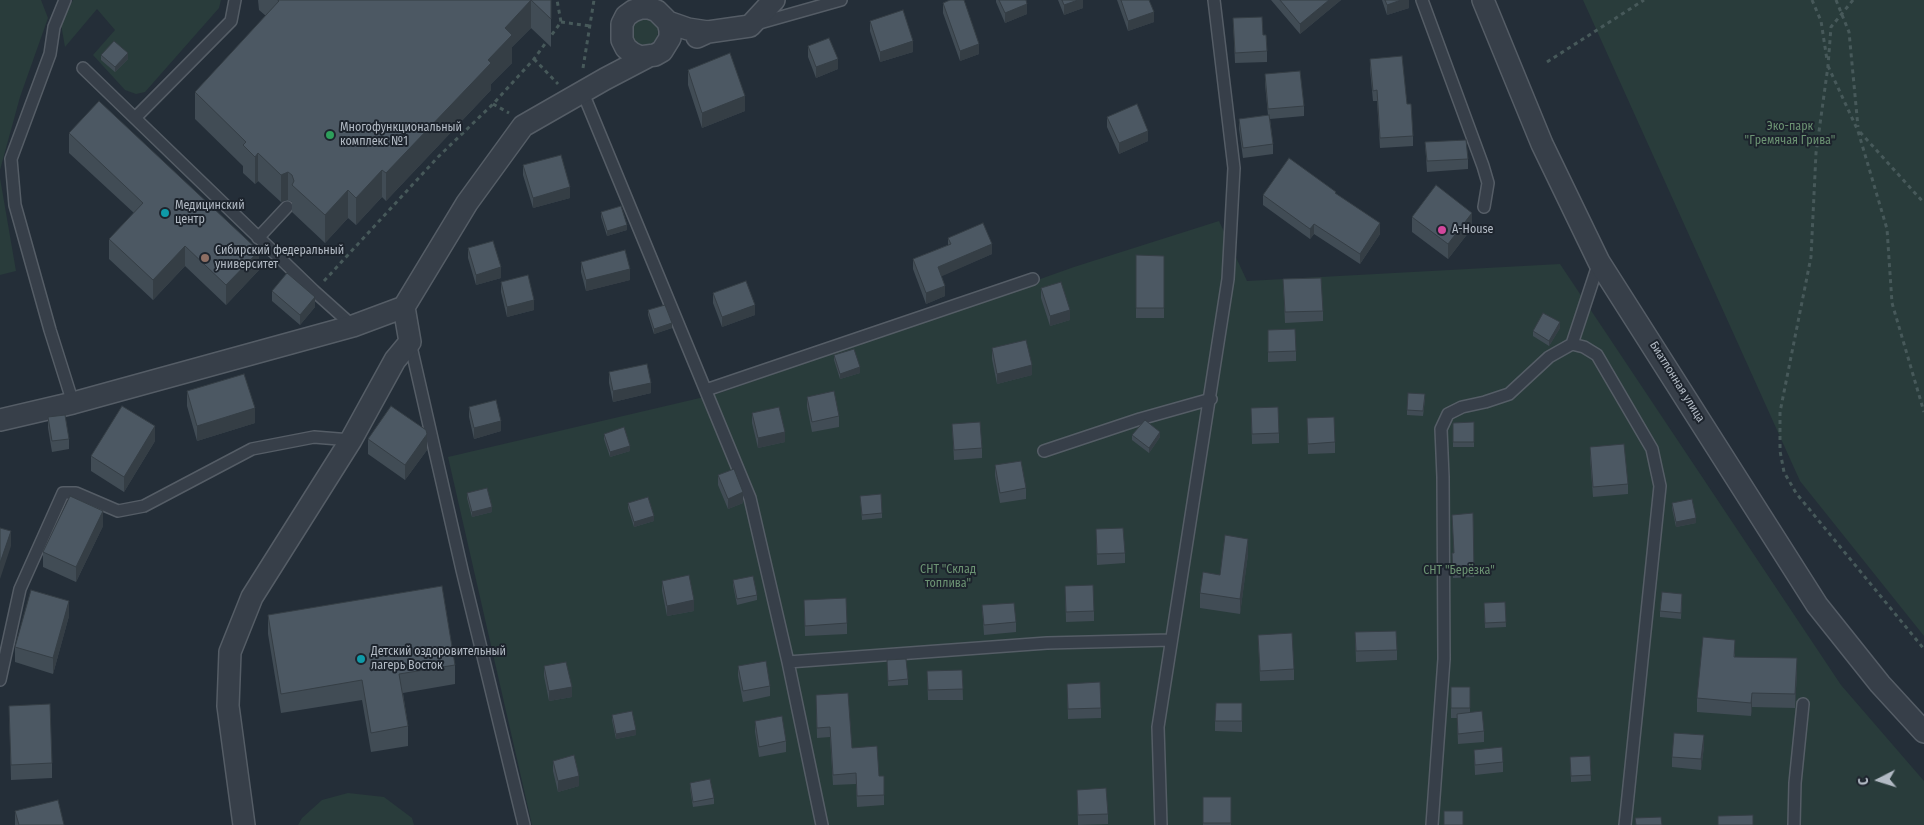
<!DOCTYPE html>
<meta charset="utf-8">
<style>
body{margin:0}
#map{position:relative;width:1924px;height:825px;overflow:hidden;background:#242e38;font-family:"Fira Sans Condensed",sans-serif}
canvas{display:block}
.north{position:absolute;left:1854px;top:755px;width:50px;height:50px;-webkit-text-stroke:4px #1d242d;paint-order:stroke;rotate:265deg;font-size:14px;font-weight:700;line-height:20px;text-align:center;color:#b2bac4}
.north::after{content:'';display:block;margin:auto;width:18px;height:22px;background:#b2bac4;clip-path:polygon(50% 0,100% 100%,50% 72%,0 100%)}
</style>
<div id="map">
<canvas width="1924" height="825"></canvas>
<div class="north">С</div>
</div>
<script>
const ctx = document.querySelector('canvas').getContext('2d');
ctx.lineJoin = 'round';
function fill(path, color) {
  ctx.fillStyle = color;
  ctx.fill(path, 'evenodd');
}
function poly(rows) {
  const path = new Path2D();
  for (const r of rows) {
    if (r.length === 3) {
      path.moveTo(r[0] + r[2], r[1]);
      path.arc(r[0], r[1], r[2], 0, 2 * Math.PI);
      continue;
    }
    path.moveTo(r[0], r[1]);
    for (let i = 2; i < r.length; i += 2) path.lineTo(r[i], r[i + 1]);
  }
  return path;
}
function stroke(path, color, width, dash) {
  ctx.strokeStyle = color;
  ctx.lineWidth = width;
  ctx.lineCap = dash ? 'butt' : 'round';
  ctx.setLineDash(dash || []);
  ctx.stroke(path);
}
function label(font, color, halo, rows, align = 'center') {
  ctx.font = font + ' "Fira Sans Condensed",sans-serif';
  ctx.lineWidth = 4;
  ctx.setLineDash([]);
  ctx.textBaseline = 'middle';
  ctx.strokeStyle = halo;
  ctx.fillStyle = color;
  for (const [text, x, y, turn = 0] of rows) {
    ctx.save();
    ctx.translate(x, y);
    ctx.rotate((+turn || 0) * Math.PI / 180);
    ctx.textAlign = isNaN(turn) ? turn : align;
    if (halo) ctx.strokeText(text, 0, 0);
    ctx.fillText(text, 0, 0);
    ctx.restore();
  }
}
const green = poly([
 [0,0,41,0,48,18,20,97,0,170],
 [73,0,221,0,219,8,145,92,136,94,125,90,93,55,115,30,97,9,65,47,61,24],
 [1583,0,1924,0,1924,636,1800,481],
 [645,32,13],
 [0,178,16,271,0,275],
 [1219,221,1247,281,1560,264,1841,685,1924,781,1924,825,532,825,448,457,717,394,1074,267],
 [348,793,384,797,412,818,414,825,298,825,302,818,322,800]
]);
const path = poly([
 [1812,0,1821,21,1827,60],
 [1836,0,1849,32,1858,127],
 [1853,0,1831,27,1828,66,1816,153,1811,257,1780,412,1780,451,1784,472,1796,493,1924,649],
 [561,22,590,26],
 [534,59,558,84],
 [1547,62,1644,0],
 [1828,66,1858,131,1887,229,1892,303,1924,412],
 [583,68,594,0],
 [493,104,509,113],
 [1860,132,1924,203],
 [324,281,438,157,493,104,534,59,561,22,557,0]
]);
const service = poly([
 [65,0,54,27,50,54,11,159,15,205,50,330,73,403],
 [1422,0,1483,166,1488,183,1484,207],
 [756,24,841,0],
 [83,68,314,291,353,326],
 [583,93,750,498,788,662,822,825],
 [136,117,231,21,235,0],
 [258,238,287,207],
 [410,342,462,570,524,825],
 [1572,344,1584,347,1597,355,1652,449,1660,486,1625,825],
 [706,390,1033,279],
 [1044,451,1140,419,1211,399],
 [788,662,1047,643,1171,640],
 [0,680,20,589,63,493,76,493,118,511,144,506,252,449,314,437,351,440],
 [1161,825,1158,727,1228,279,1234,168,1214,0],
 [1432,825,1444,659,1443,477,1441,429,1448,414,1462,407,1485,402,1509,394,1549,357,1572,344,1599,262],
 [1794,825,1795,783,1803,704]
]);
const minor = poly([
 [1483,0,1542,144,1599,262,1817,605,1880,684,1924,732],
 [668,22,670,30,670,38,662,51,655,55,640,57,632,53,626,48,622,40,622,24,626,16,633,11,641,8,649,8,657,11,668,22,688,29,708,32],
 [697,37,708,32,750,26,774,0],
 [0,420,73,403,353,326,404,307,467,203,523,126,605,79,647,57],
 [244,825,228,706,230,652,252,597,351,440,395,360,410,342,404,307]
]);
const wall = poly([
 [258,0,551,0,551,47,531,28,512,47,512,63,491,84,491,90,386,201,382,197,356,225,348,218,325,243,292,212,292,202,288,200,281,202,258,181,255,184,243,173,243,166,195,119,195,92,266,16,259,10],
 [996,0,1026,0,1027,14,1005,23,996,2],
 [1058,0,1083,0,1083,8,1064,15],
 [1117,0,1149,0,1154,22,1128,31],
 [1271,0,1341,0,1300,34],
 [1382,0,1409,0,1409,8,1387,15],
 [943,3,979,54,960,61,943,13],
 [1233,18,1263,35,1267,51,1267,62,1235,63],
 [870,21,913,52,880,62,870,31],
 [808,46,838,69,816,78,808,57],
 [101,55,128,59,115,72,101,60],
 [1370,59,1413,136,1413,146,1380,148,1377,101,1373,101,1370,69],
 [688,70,745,111,702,128,688,85],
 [1265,74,1304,106,1304,116,1270,119,1273,144,1273,154,1243,158,1239,129,1239,119,1268,115,1265,84],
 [1107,117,1148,141,1119,154,1107,127],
 [69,133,259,270,226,305,185,266,153,300,109,259,109,239,134,213,69,153],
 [1425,142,1468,159,1468,169,1427,172],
 [523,165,570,198,533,208,523,175],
 [1336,194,1380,234,1360,264,1314,234,1310,239,1263,205,1263,195],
 [601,212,627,230,607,236,601,217],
 [1412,217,1472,228,1448,259,1412,232],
 [948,238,992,254,941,276,945,296,926,304,913,269,913,259,948,245],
 [468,248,501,278,476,285,468,258],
 [1136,255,1164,256,1164,318,1136,318],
 [581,262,630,280,586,291,581,272],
 [1283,279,1323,311,1323,321,1285,323],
 [501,282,534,310,507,317,501,292],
 [1041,288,1070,320,1050,326,1041,298],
 [272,291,315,307,300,325,272,301],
 [713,293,755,315,722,327,713,303],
 [648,310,672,328,654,334,648,315],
 [1560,328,1549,346,1533,336,1533,331],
 [1268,330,1296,351,1296,361,1268,362],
 [992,348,1032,375,997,384,992,359],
 [834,355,860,373,840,379,834,360],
 [609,372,651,393,613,402,609,383],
 [187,391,255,423,197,441,187,406],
 [807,397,839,416,839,427,812,432,807,407],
 [1425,399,1423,416,1407,415,1407,410],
 [469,407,501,431,474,439,469,417],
 [1251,408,1279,433,1279,443,1252,444],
 [752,413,785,442,758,448,752,423],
 [48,417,69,439,69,449,52,452,48,428],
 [1307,418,1335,442,1335,453,1308,454],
 [1474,422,1474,447,1453,447,1453,423],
 [952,424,982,448,982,458,954,460],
 [604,434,630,451,610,457,604,439],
 [1132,435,1160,437,1149,453,1132,440],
 [368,439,427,450,405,480,368,454],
 [155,441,124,492,91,471,91,456],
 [1590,447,1628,484,1628,494,1593,497,1590,457],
 [995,465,1026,488,1026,499,1000,503,995,476],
 [718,475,743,503,728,509,718,485],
 [467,493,492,512,472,517,467,498],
 [860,496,882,513,882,518,862,520],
 [628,503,654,521,634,527,628,508],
 [1672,503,1696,523,1676,527,1672,508],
 [1473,513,1474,577,1453,578,1452,559],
 [103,526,76,582,43,567,43,552],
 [1096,529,1125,553,1125,563,1097,565],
 [1248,554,1240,614,1200,608,1200,593,1220,575],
 [733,580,757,595,757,600,737,605,733,585],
 [662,581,694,611,667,616,662,591],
 [1065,586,1094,611,1094,621,1066,622],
 [1682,599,1681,619,1660,617,1660,611],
 [804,600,847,623,847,634,805,636],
 [1505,602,1506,627,1485,628,1484,603],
 [982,605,1016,622,1016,632,984,635],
 [268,615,455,665,455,684,403,693,408,726,408,746,371,752,362,700,281,713,268,634],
 [69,616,53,674,15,662,15,647],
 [1355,632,1397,650,1397,660,1356,662],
 [1258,635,1294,669,1294,680,1260,681],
 [1735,653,1735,657,1797,671,1795,708,1752,707,1751,716,1697,712,1697,698],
 [887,660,908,679,908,685,888,686],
 [544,666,572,697,549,701,544,676],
 [738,666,770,686,770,696,743,702,738,676],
 [962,670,963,700,928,700,927,671],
 [1067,684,1101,708,1101,718,1068,719],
 [1451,687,1470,687,1470,712,1484,731,1484,742,1458,744,1457,718,1451,718],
 [816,695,852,748,879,776,884,795,884,805,857,807,856,784,833,785,830,737,817,738],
 [1242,703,1242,732,1215,731,1215,721],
 [9,706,52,763,52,778,11,780],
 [612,715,636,735,616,739,612,720],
 [755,721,786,741,786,752,759,757,755,732],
 [1704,746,1701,770,1672,767,1672,757],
 [1474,750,1503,762,1503,772,1475,775],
 [1590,756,1591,781,1571,782,1570,757],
 [553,761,579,786,558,792,553,771],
 [690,783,714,798,714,804,693,807,690,788],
 [1077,790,1108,814,1108,824,1078,825],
 [1203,797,1231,797,1231,825,1203,825],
 [15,811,64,825,15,825]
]);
const shadedWall = poly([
 [531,0,531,28,512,47,512,63,491,84,491,90,386,201,386,173,488,60,505,28],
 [1078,0,1083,0,1083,8,1064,15,1064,5],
 [1329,0,1341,0,1300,34,1300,24],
 [1401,0,1409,0,1409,8,1387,15,1387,5],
 [1027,4,1027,14,1005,23,1005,13],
 [1154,12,1154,22,1128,31,1128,21],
 [913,41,913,52,880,62,880,52],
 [979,44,979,54,960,61,960,51],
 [128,53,128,59,115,72,115,67],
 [838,59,838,69,816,78,816,67],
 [745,96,745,111,702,128,702,113],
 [1148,131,1148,141,1119,154,1119,143],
 [258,153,258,181,255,184,255,157],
 [382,170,382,197,356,225,356,198],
 [288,172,288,200,281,202,281,175],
 [570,187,570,198,533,208,533,198],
 [348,190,348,218,325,243,325,215],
 [1472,213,1472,228,1448,259,1448,244],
 [1380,223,1380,234,1360,264,1360,254],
 [1314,224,1314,234,1310,239,1310,229],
 [627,225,627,230,607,236,607,231],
 [992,244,992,254,938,278,938,267],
 [185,246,185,266,153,300,153,280],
 [259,251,259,270,226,305,226,285],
 [501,267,501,278,476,285,476,275],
 [630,269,630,280,586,291,586,280],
 [945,286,945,296,926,304,926,293],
 [315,297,315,307,300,325,300,315],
 [534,300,534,310,507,317,507,307],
 [755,305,755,315,722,327,722,317],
 [1070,310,1070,320,1050,326,1050,316],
 [1560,322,1560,328,1549,346,1549,341],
 [672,323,672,328,654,334,654,329],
 [1032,365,1032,375,997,384,997,374],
 [860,367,860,373,840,379,840,374],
 [651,383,651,393,613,402,613,391],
 [255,408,255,423,197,441,197,426],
 [501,421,501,431,474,439,474,428],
 [155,426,155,441,124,492,124,477],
 [785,432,785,442,758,448,758,438],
 [1160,432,1160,437,1149,453,1149,448],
 [427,434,427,450,405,480,405,465],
 [630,446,630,451,610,457,610,452],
 [743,492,743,503,728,509,728,499],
 [492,507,492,512,472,517,472,512],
 [103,511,103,526,76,582,76,567],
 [654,516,654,521,634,527,634,522],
 [1696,518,1696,523,1676,527,1676,522],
 [11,531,11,546,0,579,0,563],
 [1248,539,1248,554,1240,614,1240,599],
 [694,600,694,611,667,616,667,606],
 [69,601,69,616,53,674,53,658],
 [1797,658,1797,671,1795,708,1795,694],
 [572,687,572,697,549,701,549,691],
 [1752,693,1752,707,1751,716,1751,703],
 [636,730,636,735,616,739,616,734],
 [1704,735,1704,746,1701,770,1701,759],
 [579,776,579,786,558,792,558,781]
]);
const building = poly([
 [278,0,551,0,551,19,531,0,505,28,512,35,488,60,491,63,386,173,382,170,356,198,348,190,325,215,292,185,294,181,292,175,288,172,281,175,258,153,255,157,243,145,246,142,195,92,279,1,278,0],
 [950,0,964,0,979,44,960,51,943,3,950,0],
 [999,0,1026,0,1027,4,1005,13,999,0],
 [1062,0,1078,0,1064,5,1062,0],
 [1121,0,1149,0,1154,12,1128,21,1121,0],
 [1280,0,1329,0,1300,24,1280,0],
 [1385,0,1401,0,1387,5,1385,0],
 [903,10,913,41,880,52,870,21,903,10],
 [1262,17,1263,35,1266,35,1267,51,1235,53,1233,18,1262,17],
 [829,38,838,59,816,67,808,46,829,38],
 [114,41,128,53,115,67,101,55,114,41],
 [730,53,745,96,702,113,688,70,730,53],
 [1402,56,1407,104,1411,104,1413,136,1380,138,1377,90,1373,91,1370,59,1402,56],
 [1300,71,1304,106,1268,109,1265,74,1300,71],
 [99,101,259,251,226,285,185,246,153,280,109,239,143,203,69,133,99,101],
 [1137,104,1148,131,1119,143,1107,117,1137,104],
 [1269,115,1273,144,1243,148,1239,119,1269,115],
 [1466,140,1468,159,1427,161,1425,142,1466,140],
 [561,155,570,187,533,198,523,165,561,155],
 [1289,158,1336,192,1335,193,1380,223,1360,254,1314,224,1310,229,1263,195,1289,158],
 [1436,185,1472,213,1448,244,1412,217,1436,185],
 [621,206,627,225,607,231,601,212,621,206],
 [983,223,992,244,938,267,945,286,926,293,913,259,951,244,948,238,983,223],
 [493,241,501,267,476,275,468,248,493,241],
 [625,250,630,269,586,280,581,262,625,250],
 [1136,255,1164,256,1164,308,1136,308,1136,255],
 [287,273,315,297,300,315,272,291,287,273],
 [528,275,534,300,507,307,501,282,528,275],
 [1321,278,1323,311,1285,312,1283,279,1321,278],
 [746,281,755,305,722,317,713,293,746,281],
 [1061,282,1070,310,1050,316,1041,288,1061,282],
 [665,305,672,323,654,329,648,310,665,305],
 [1543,313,1560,322,1549,341,1533,331,1543,313],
 [1295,329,1296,351,1268,352,1268,330,1295,329],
 [1026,340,1032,365,997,374,992,348,1026,340],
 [854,349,860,367,840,374,834,355,854,349],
 [647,364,651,383,613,391,609,372,647,364],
 [244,374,255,408,197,426,187,391,244,374],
 [834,391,839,416,812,422,807,397,834,391],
 [1408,393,1425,394,1423,411,1407,410,1408,393],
 [496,400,501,421,474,428,469,407,496,400],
 [122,406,155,426,124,477,91,456,122,406],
 [391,406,426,430,427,434,405,465,368,439,391,406],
 [779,407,785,432,758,438,752,413,779,407],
 [1278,407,1279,433,1252,434,1251,408,1278,407],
 [65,415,69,439,52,441,48,417,65,415],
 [1334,417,1335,442,1308,444,1307,418,1334,417],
 [1145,420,1160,432,1149,448,1132,435,1145,420],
 [980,422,982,448,954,450,952,424,980,422],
 [1474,422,1474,442,1453,442,1453,423,1474,422],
 [624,427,630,446,610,452,604,434,624,427],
 [1624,444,1628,484,1593,487,1590,447,1624,444],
 [1021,461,1026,488,1000,493,995,465,1021,461],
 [734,469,743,492,728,499,718,475,734,469],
 [487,488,492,507,472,512,467,493,487,488],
 [881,494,882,513,862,515,860,496,881,494],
 [70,496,103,511,76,567,43,552,70,496],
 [648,497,654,516,634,522,628,503,648,497],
 [1692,499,1696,518,1676,522,1672,503,1692,499],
 [1473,513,1474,572,1453,573,1452,553,1454,553,1452,515,1473,513],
 [0,528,11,531,0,563,0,528],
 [1123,528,1125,553,1097,554,1096,529,1123,528],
 [1225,535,1248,539,1240,599,1200,593,1203,572,1220,575,1225,535],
 [689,575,694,600,667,606,662,581,689,575],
 [753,576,757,595,737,599,733,580,753,576],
 [1093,585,1094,611,1066,612,1065,586,1093,585],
 [442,586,455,665,399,674,408,726,371,733,362,680,281,694,268,615,442,586],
 [31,590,69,601,53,658,15,647,31,590],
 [1662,592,1682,594,1681,613,1660,611,1662,592],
 [846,598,847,623,805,626,804,600,846,598],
 [1505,602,1506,622,1485,623,1484,603,1505,602],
 [1014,603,1016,622,984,625,982,605,1014,603],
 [1396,631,1397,650,1356,651,1355,632,1396,631],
 [1292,633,1294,669,1260,671,1258,635,1292,633],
 [1703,637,1735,640,1734,657,1797,658,1795,694,1752,693,1751,703,1697,698,1703,637],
 [906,659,908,679,888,681,887,660,906,659],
 [766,661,770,686,743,691,738,666,766,661],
 [566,662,572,687,549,691,544,666,566,662],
 [962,670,963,689,928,690,927,671,962,670],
 [1100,682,1101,708,1068,709,1067,684,1100,682],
 [1451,687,1470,687,1470,708,1451,708,1451,687],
 [848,693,852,748,877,746,879,776,884,776,884,795,857,796,856,773,833,775,830,727,817,728,816,695,848,693],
 [1216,703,1242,703,1242,721,1215,721,1216,703],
 [50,704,52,763,11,765,9,706,50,704],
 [632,711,636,730,616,734,612,715,632,711],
 [1482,711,1484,731,1458,734,1457,714,1482,711],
 [782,716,786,741,759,747,755,721,782,716],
 [1674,733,1704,735,1701,759,1672,757,1674,733],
 [1502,747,1503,762,1475,765,1474,750,1502,747],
 [574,755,579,776,558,781,553,761,574,755],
 [1590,756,1591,775,1571,776,1570,757,1590,756],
 [710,779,714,798,693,802,690,783,710,779],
 [1106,788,1108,814,1078,815,1077,790,1106,788],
 [1203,797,1231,797,1231,823,1203,823,1203,797],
 [58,800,64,825,19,825,15,811,58,800],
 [1444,811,1463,811,1463,825,1444,825,1444,811],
 [1753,815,1753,825,1718,825,1718,816,1753,815],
 [1661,817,1662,825,1636,825,1635,818,1661,817]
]);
const markers = [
 [330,135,5,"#2e9e5b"],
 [165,213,5,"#0f9aa8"],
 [1442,230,5,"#d1479c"],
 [205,258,5,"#8d6e63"],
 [361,659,5,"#0f9aa8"]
];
const parkNames = [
 ["Эко-парк",1790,127],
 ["\"Гремячая Грива\"",1790,141],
 ["СНТ \"Склад",948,570],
 ["топлива\"",948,584],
 ["СНТ \"Берёзка\"",1459,571]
];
const poiNames = [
 ["Многофункциональный",340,128],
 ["комплекс №1",340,142],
 ["Медицинский",175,206],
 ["центр",175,220],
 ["A-House",1452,230],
 ["Сибирский федеральный",215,251],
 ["университет",215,265],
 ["Детский оздоровительный",371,652],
 ["лагерь Восток",371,666]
];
const streetNames = [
 ["Биатлонная улица",1677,382,58]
];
fill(green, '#293c3b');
stroke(service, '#555d66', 14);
stroke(minor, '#555d66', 24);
stroke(path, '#47595a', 3, [4, 4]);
stroke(service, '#373f49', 11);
stroke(minor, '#373f49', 21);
fill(wall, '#414c55');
fill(shadedWall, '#353e45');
fill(building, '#4c5863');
stroke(building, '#353e45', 1);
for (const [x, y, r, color] of markers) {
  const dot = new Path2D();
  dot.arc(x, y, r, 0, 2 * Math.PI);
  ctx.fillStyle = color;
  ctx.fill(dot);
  stroke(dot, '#1d242d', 2);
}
label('12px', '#6c9373', '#1d242d', parkNames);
label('12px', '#b2bac4', '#1d242d', poiNames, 'left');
label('12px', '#b2bac4', '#1d242d', streetNames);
</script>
